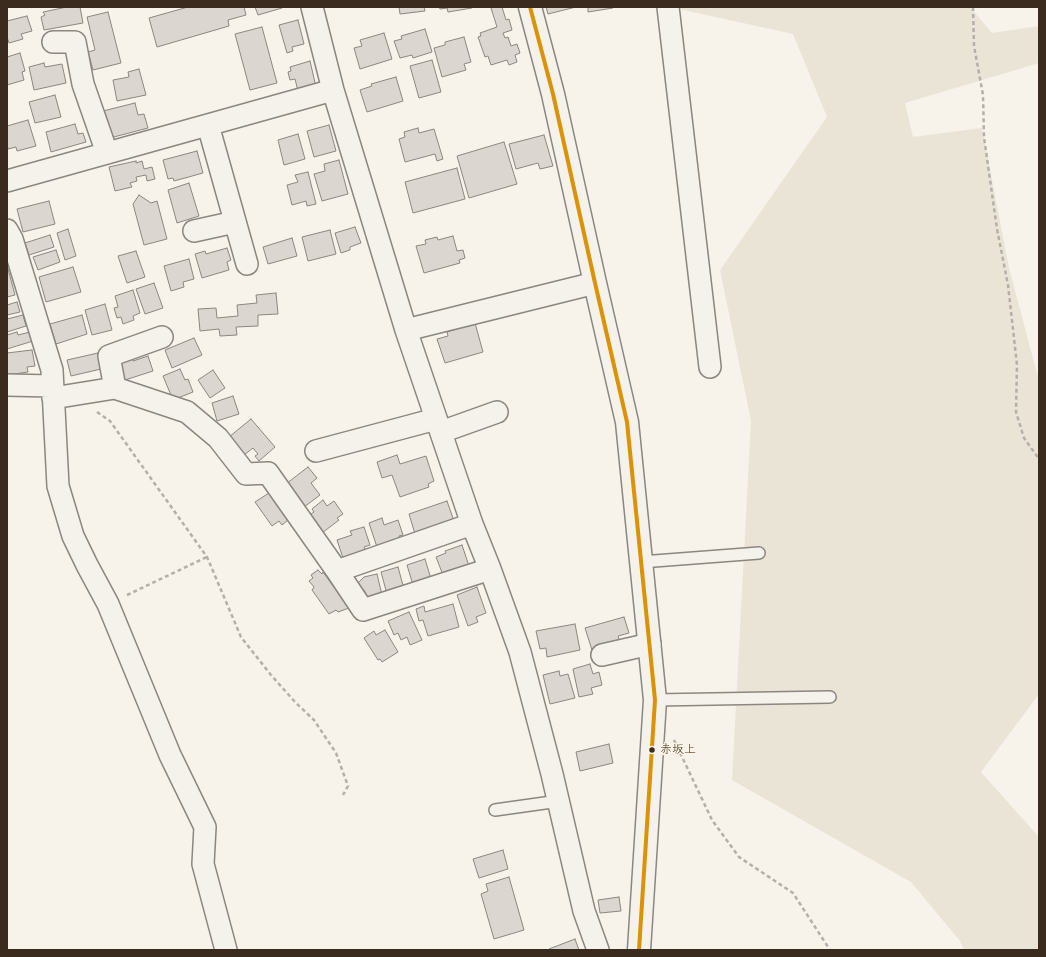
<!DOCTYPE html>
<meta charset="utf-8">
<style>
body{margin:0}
#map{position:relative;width:1046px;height:957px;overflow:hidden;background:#f7f3ea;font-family:"Architects Daughter",sans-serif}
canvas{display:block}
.frame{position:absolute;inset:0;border:8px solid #3b2a1e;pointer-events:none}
</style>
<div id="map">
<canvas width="1046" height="957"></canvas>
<div class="frame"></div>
</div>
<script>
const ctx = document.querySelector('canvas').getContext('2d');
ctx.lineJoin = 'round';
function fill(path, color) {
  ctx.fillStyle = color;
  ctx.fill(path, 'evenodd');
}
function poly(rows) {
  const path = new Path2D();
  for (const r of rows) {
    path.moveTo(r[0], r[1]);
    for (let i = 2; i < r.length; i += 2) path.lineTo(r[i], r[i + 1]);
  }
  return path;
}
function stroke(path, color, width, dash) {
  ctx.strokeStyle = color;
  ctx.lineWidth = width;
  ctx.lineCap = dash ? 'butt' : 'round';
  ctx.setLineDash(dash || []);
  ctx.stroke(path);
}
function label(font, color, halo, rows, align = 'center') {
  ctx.font = font + ' "Architects Daughter","Klee One",sans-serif';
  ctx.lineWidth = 3;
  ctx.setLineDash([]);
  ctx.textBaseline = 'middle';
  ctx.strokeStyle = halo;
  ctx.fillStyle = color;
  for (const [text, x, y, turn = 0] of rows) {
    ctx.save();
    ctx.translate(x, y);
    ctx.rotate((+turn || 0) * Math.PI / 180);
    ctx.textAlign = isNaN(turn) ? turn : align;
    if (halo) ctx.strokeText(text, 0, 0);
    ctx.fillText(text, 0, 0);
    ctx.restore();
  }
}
const green = poly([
 [670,7,970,7,992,33,1039,26,1039,63,905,103,913,137,982,128,1009,268,1039,381,1039,694,981,772,1039,837,1039,950,964,950,960,941,911,882,732,780,751,421,720,270,827,117,793,34]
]);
const building = poly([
 [67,7,80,7,83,23,44,30,41,17,45,15,43,12,67,7],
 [188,7,244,7,246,15,228,20,229,26,157,47,149,18,188,7],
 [255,7,282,7,282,8,258,15,255,7],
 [399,7,424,7,425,11,400,14,399,7],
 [439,7,472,7,472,8,448,12,447,8,440,9,439,7],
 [493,7,502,7,506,20,509,19,512,30,503,33,505,38,508,37,511,46,517,44,520,53,515,55,517,62,509,65,507,60,491,65,488,56,485,57,478,37,481,36,480,33,497,27,491,8,493,7],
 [546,7,576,7,548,14,546,7],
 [588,7,613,7,613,8,588,12,588,7],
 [108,12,121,63,93,70,88,52,95,50,87,17,108,12],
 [27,16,32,31,21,34,23,39,9,43,7,37,7,21,27,16],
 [298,20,304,44,292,47,293,51,287,53,279,25,298,20],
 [262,27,277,83,250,90,235,34,262,27],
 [425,29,432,52,413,58,412,55,400,58,394,41,402,39,401,36,425,29],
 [384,33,392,59,360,69,354,48,362,46,360,40,384,33],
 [464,37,471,62,464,64,466,70,442,77,434,48,445,45,445,42,464,37],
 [20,53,25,71,22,72,24,80,7,85,7,57,20,53],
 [432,60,441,92,419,98,410,66,432,60],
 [310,61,316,87,298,91,295,79,290,80,288,72,291,71,290,67,310,61],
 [44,63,45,67,62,64,66,83,34,90,29,67,44,63],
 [139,69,146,95,117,101,113,80,129,77,128,72,139,69],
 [396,77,403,101,367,112,360,90,372,86,371,84,396,77],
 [55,95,61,117,35,123,29,102,55,95],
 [135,103,138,115,144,114,148,128,110,138,103,111,135,103],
 [28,120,36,146,17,151,16,147,8,149,7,144,7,126,28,120],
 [75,124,78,134,83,133,86,142,51,152,46,132,75,124],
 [329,125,336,151,314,157,307,131,329,125],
 [418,128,419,133,434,129,443,159,437,161,435,154,405,162,399,139,405,137,404,132,418,128],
 [298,134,305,159,284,165,278,140,298,134],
 [544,135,553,166,540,169,538,163,516,169,509,144,544,135],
 [504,142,517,184,469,198,457,156,504,142],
 [197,151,203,173,174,181,173,178,168,179,163,160,197,151],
 [339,160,348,194,322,201,314,174,325,171,324,164,339,160],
 [136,161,136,163,142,161,144,169,152,167,155,179,147,181,146,175,136,177,137,181,130,183,132,187,115,191,109,167,136,161],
 [457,168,465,199,413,213,405,182,457,168],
 [308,172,316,204,307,206,306,201,292,205,287,185,298,182,295,175,308,172],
 [189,183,199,216,177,223,168,190,189,183],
 [139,195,151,203,157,201,167,239,144,245,133,204,139,195],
 [49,201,55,224,23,232,17,209,49,201],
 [355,227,361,243,350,247,350,250,341,253,335,233,355,227],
 [68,229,76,256,65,260,57,233,68,229],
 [330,230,336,254,308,261,302,237,330,230],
 [50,235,54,247,29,255,25,243,50,235],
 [453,236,457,251,463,250,465,258,459,260,460,263,424,273,416,246,426,244,425,240,437,237,438,240,453,236],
 [292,238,297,256,268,264,263,247,292,238],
 [227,248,231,260,227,262,229,270,202,278,195,254,205,251,206,254,227,248],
 [56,250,60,262,38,270,33,257,56,250],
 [136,251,145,277,127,283,118,256,136,251],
 [189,259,194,279,183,282,184,287,171,291,164,266,189,259],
 [73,267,81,292,46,302,39,277,73,267],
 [8,269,15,295,7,297,7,270,8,269],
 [154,283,163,308,145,314,136,289,154,283],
 [133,290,140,313,133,316,134,320,123,324,121,317,117,318,114,308,118,307,115,296,133,290],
 [276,293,278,314,258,315,258,326,236,327,237,335,220,336,219,329,200,331,198,309,216,308,217,318,238,316,237,305,257,303,256,295,276,293],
 [17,302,20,312,7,315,7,305,17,302],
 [105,304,112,330,92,335,85,310,105,304],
 [23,315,26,326,7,332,7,319,23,315],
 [82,315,87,334,56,344,50,324,82,315],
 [475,323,483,352,445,363,437,339,448,336,447,332,475,323],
 [17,332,18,335,30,332,33,341,7,349,7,335,17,332],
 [194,338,202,355,172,368,165,350,194,338],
 [32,350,35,366,27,367,28,372,7,375,7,353,32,350],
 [98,353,101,369,71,376,67,360,98,353],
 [148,356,153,371,125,380,119,362,131,357,133,361,148,356],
 [180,369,185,380,188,379,193,392,173,400,163,376,180,369],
 [213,370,225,388,210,398,198,380,213,370],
 [233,396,239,414,217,421,212,403,233,396],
 [251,419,275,447,259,461,255,456,258,454,253,448,244,455,229,437,251,419],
 [397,455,400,464,426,456,434,481,428,484,429,487,400,497,392,475,382,478,377,462,397,455],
 [308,467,317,478,311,483,320,495,304,507,286,484,308,467],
 [269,493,288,520,282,525,279,521,272,526,255,502,269,493],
 [323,500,327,506,334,501,343,514,337,518,339,520,322,533,308,516,314,512,312,509,323,500],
 [447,501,455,524,416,537,409,514,447,501],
 [382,518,384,525,398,520,403,535,399,536,400,539,377,547,369,523,382,518],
 [364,527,370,545,364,547,367,553,344,561,337,540,352,535,350,531,364,527],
 [462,545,469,566,443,575,436,557,446,553,445,551,462,545],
 [425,559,431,579,413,585,407,565,425,559],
 [398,567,404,589,387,594,381,572,398,567],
 [318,570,322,574,323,572,349,608,338,612,336,610,329,614,312,590,314,587,309,581,313,578,311,575,318,570],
 [377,574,382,595,368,598,364,590,360,591,357,584,364,577,377,574],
 [477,587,486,613,476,617,478,622,468,626,457,595,477,587],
 [453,604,459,627,428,636,423,620,419,621,416,609,424,606,425,612,453,604],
 [409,612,422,640,410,645,407,637,401,640,398,633,394,635,388,621,409,612],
 [624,617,629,633,618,636,620,642,592,650,585,628,624,617],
 [575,624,580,650,547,657,546,648,540,649,536,631,575,624],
 [385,630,398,652,382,662,380,659,378,660,364,638,374,631,376,635,385,630],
 [590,664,593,674,599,672,602,685,591,688,593,694,579,697,573,669,590,664],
 [559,671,560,676,568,674,575,698,550,704,543,675,559,671],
 [609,744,613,763,580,771,576,752,609,744],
 [503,850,508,869,479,878,473,859,503,850],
 [509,877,524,930,494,939,481,894,488,891,486,884,509,877],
 [619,897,621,911,600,913,598,900,619,897],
 [575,939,579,950,549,950,549,949,575,939]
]);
const path = poly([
 [973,7,974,46,983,95,984,137,997,229,1008,285,1017,365,1016,412,1024,438,1039,459],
 [97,412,110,421,207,557,241,637,271,675,295,702,314,720,336,753,348,786,343,795],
 [127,595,207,557],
 [674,740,712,820,739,857,793,893,830,950]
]);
const lane = poly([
 [641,562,759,553],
 [655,700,830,697],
 [495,810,559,801]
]);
const street = poly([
 [312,7,333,90,406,330,472,524,490,569,520,652,552,774,584,911,598,950],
 [668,7,710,367],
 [53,42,75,42,83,84,107,153],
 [208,125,247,264],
 [7,181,333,90],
 [7,230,12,239,52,370,58,486,73,536,87,565,108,604,170,755,205,827,203,864,226,950],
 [194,231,235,222],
 [406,330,595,283],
 [7,385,52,386],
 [115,388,109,356,162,337],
 [53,398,115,388,187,412,218,438,246,474,268,473,337,571,363,610,490,569],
 [441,432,497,412],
 [316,451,436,419],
 [337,571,472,524],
 [602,655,650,644]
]);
const secondary = poly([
 [530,7,553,94,595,283,627,422,655,700,639,950]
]);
const bus1 = poly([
 [530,7,553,94,595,283,627,422,655,700,639,950]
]);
const markers = [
 [652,750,3.5,"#3b2a1e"]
];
const busNames = [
 ["赤坂上",660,750]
];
fill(green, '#eae4d7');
fill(building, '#dbd7d0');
stroke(building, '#8b867f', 1);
stroke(lane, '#8b867f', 14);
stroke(street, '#8b867f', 24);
stroke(secondary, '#8b867f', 25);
stroke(path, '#b3afa9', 2.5, [4, 3]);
stroke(lane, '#f5f2ec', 11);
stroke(street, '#f5f2ec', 21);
stroke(secondary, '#f5f2ec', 22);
stroke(bus1, '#db9304', 4);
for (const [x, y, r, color] of markers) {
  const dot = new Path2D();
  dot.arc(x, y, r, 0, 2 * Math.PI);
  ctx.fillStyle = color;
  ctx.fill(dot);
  stroke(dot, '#fcf5e5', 1.5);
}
label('12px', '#3b2a1e', '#fcf5e5', busNames, 'left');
</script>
